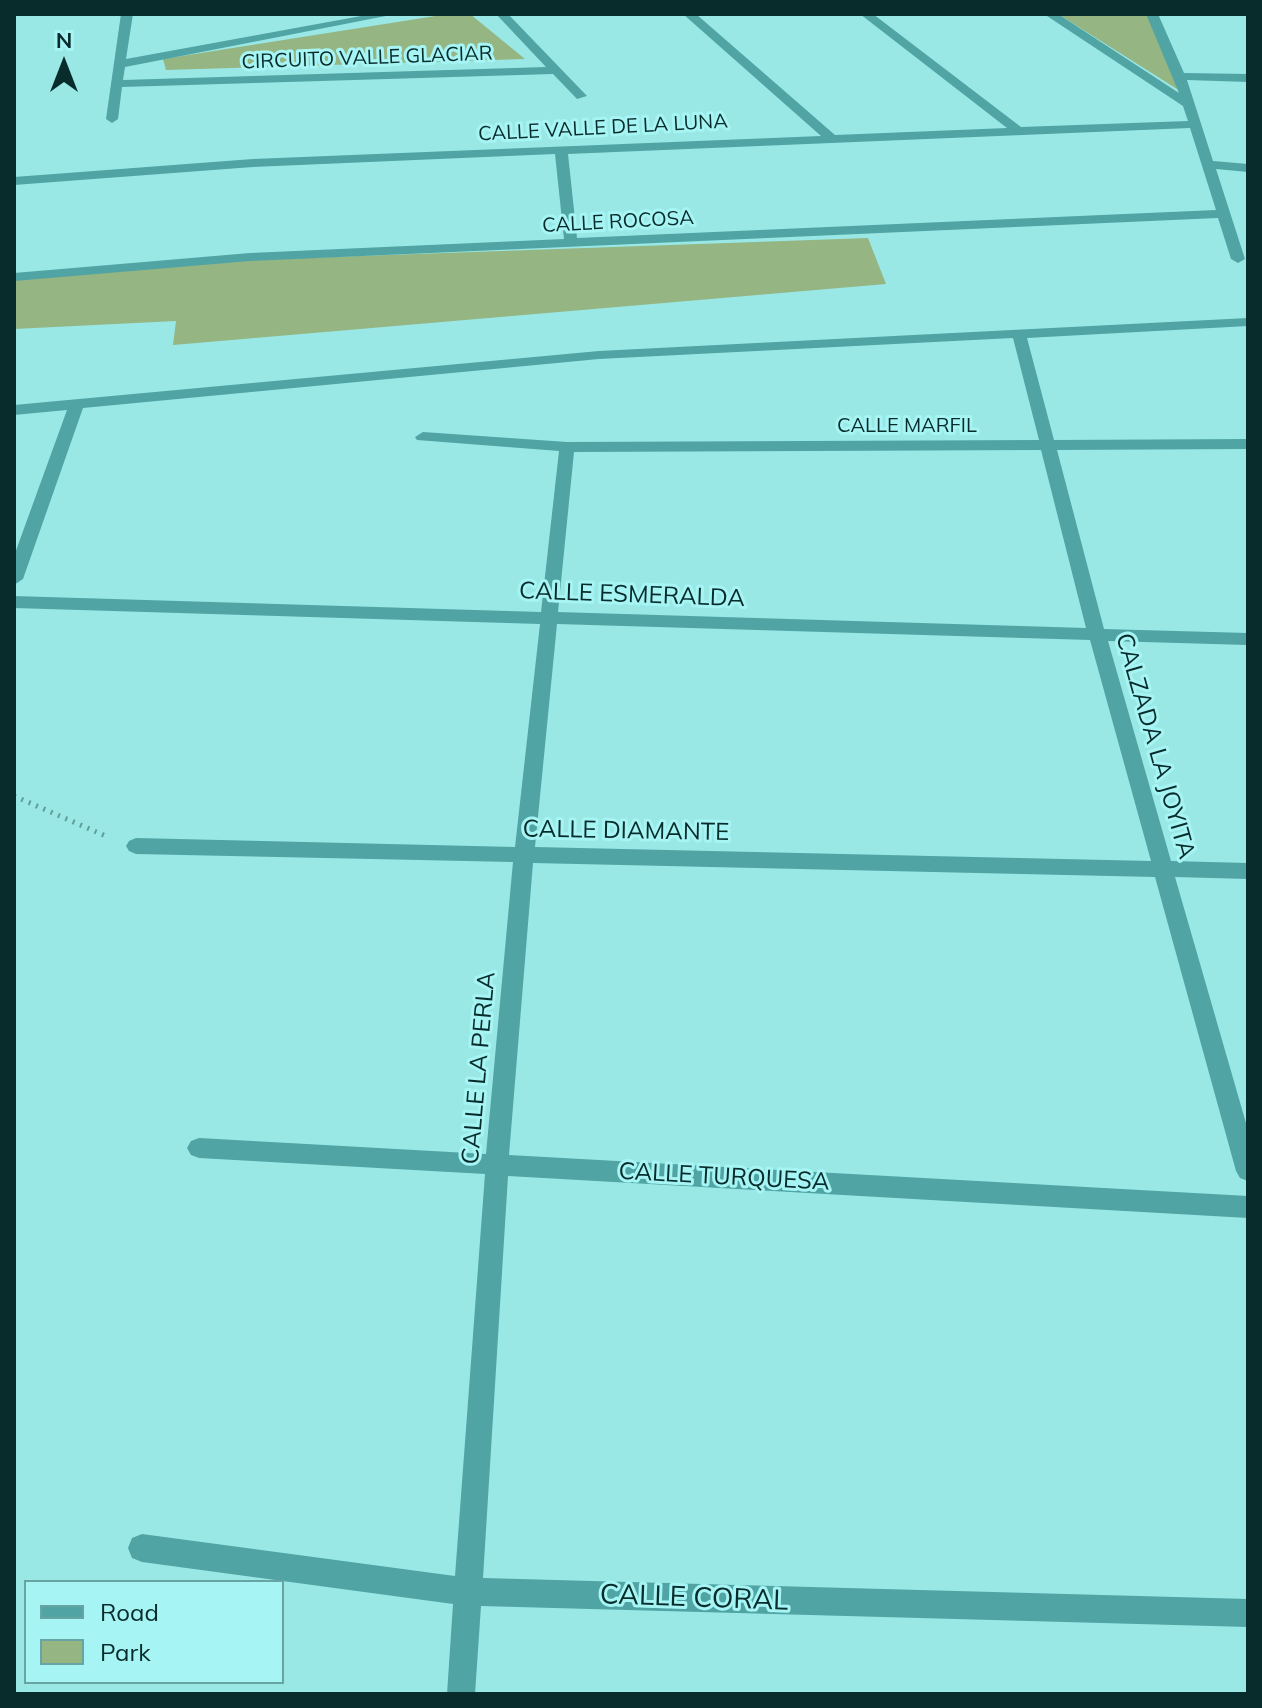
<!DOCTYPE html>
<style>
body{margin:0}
#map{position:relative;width:1262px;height:1708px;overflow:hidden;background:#99e8e6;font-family:Mulish,sans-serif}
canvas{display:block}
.frame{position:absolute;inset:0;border:16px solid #082b2b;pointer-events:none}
.legend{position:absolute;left:24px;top:1580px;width:260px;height:104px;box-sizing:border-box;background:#a6f5f4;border:2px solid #67a4a4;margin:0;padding:10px 14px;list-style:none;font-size:24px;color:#082b2b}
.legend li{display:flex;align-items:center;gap:16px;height:40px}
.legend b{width:40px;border:2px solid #67a4a4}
.north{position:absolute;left:24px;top:24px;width:80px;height:80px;-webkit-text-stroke:6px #a6f5f4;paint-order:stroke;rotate:0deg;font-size:22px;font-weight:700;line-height:32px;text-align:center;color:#082b2b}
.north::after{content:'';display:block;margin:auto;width:28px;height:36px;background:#082b2b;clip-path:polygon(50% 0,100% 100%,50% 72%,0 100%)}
</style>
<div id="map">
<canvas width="1262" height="1708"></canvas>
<div class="frame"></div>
<ul class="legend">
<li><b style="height:10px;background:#50a4a4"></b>Road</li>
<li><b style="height:22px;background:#95b583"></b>Park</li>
</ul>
<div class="north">N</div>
</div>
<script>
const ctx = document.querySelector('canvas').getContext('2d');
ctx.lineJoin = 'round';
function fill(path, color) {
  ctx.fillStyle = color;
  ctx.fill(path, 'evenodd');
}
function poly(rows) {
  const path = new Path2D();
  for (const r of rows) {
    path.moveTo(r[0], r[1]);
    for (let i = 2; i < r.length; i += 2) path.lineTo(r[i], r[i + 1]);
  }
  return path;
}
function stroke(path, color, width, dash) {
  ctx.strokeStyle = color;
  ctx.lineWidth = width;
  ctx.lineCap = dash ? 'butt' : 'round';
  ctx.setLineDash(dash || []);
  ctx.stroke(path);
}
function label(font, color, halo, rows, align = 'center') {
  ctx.font = font + ' Mulish,sans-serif';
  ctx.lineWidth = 6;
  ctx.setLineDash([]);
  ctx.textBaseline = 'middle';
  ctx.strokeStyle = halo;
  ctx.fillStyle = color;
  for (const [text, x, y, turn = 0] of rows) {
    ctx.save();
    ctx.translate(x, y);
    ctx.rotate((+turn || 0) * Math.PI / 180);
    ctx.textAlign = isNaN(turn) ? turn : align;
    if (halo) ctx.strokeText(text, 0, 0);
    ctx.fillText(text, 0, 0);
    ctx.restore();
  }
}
const green = poly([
 [448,14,470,14,525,59,166,70,163,59],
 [1058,14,1148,14,1178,76,1177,89],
 [868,238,886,284,173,345,176,321,14,329,14,280,246,260]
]);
const path = poly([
 [14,796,108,837]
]);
const minor = poly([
 [121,14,133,14,126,59,372,14,396,14,125,67,123,80,546,67,496,14,508,14,587,96,577,99,553,74,122,87,118,119,112,123,106,119,121,14],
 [683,14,696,14,835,135,1007,128,860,14,873,14,1021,127,1188,121,1183,106,1044,14,1058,14,1179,93,1146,14,1158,14,1184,73,1248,74,1248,82,1187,80,1213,161,1248,164,1248,172,1216,169,1245,259,1238,263,1231,259,1218,218,250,261,14,281,14,273,250,253,564,239,555,154,253,167,14,185,14,177,253,159,821,136,683,14],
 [1190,128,1216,210,577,238,568,154,1190,128],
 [1248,318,1248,326,1027,338,1054,440,1248,439,1248,449,1057,450,1104,629,1248,633,1248,645,1108,641,1171,861,1248,863,1248,879,1175,877,1248,1130,1248,1181,1240,1178,1236,1171,1155,877,533,863,509,1155,1248,1196,1248,1218,508,1176,483,1578,1248,1599,1248,1627,481,1606,475,1694,447,1694,453,1604,142,1562,132,1558,128,1548,132,1538,142,1534,455,1576,485,1174,199,1158,191,1155,187,1148,191,1141,199,1138,486,1154,513,862,136,854,129,851,126,846,129,841,136,838,515,847,540,624,14,608,14,596,541,612,559,451,417,440,415,437,423,432,567,442,1039,440,1013,338,599,359,83,408,23,579,14,585,14,556,67,410,14,415,14,405,599,351,1248,318],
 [1041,450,1086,628,558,612,574,452,1041,450],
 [557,624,1090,640,1151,861,535,847,557,624]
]);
const farStreetnames = [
 ["CIRCUITO VALLE GLACIAR",367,58,-2],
 ["CALLE VALLE DE LA LUNA",603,128,-3],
 ["CALLE ROCOSA",618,222,-3],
 ["CALLE MARFIL",907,426]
];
const streetNames = [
 ["CALLE ESMERALDA",632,595,2],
 ["CALZADA LA JOYITA",1155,746,74],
 ["CALLE DIAMANTE",626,831,1],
 ["CALLE LA PERLA",479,1068,-85],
 ["CALLE TURQUESA",724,1177,3]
];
const nearStreetnames = [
 ["CALLE CORAL",694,1598,2]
];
fill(green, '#95b583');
stroke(path, '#609e9d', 5, [2, 6]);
fill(minor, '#50a4a4');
label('20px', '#082b2b', '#a6f5f4', farStreetnames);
label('24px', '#082b2b', '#a6f5f4', streetNames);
label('28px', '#082b2b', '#a6f5f4', nearStreetnames);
</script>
